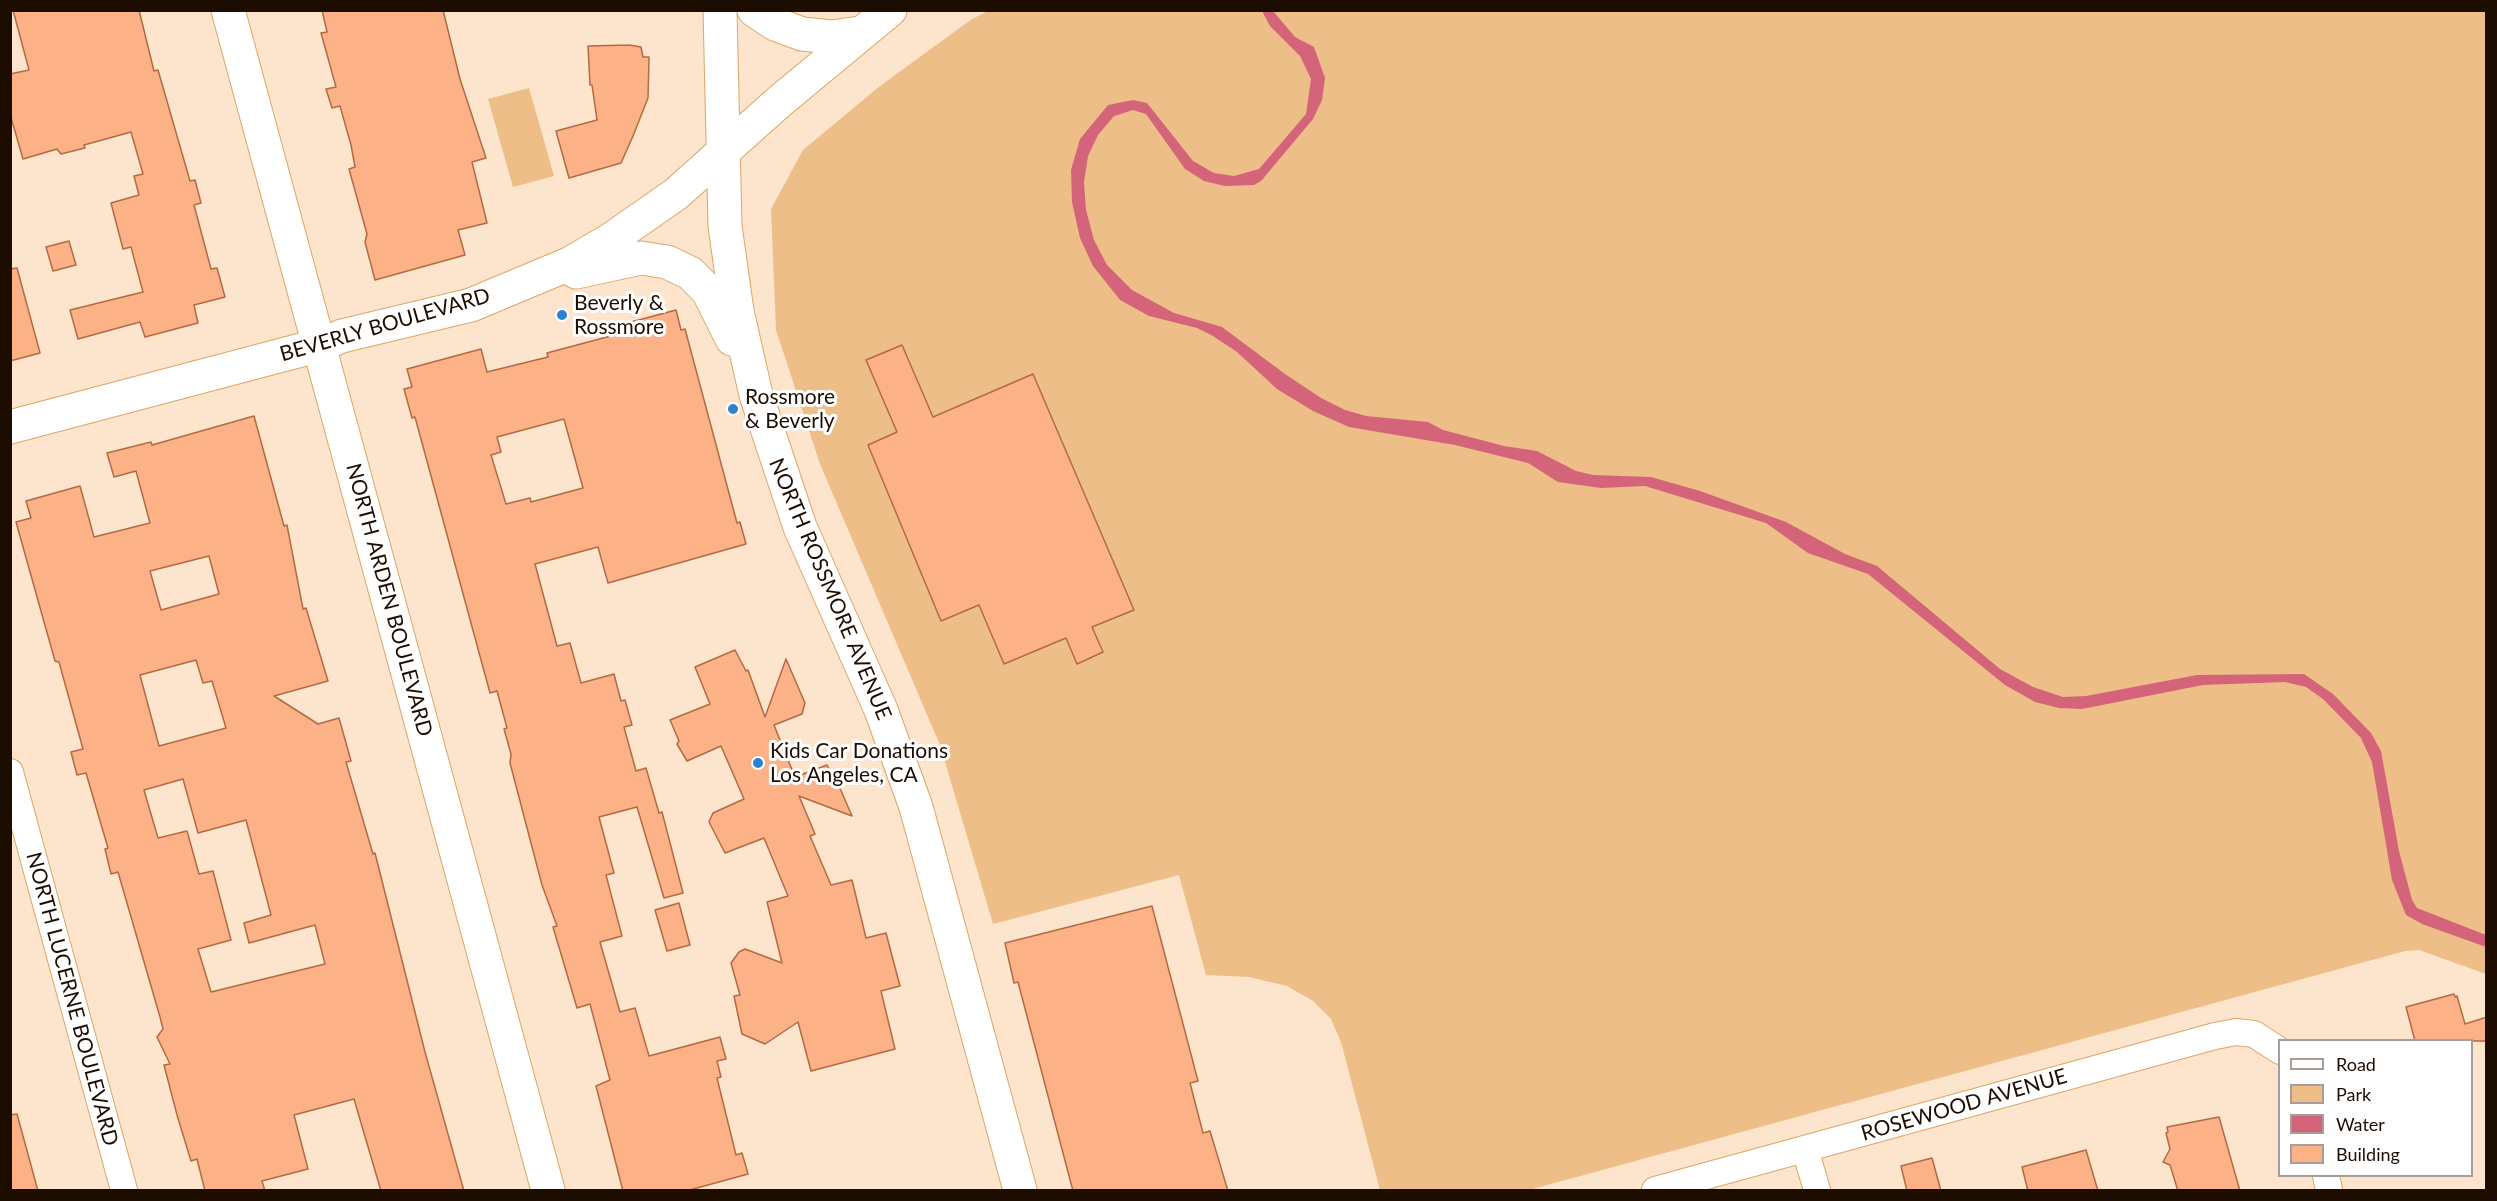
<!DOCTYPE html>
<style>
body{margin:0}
#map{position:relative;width:2497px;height:1201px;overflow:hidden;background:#fce5cc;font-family:Lato,sans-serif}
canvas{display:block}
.frame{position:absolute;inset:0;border:12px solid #1d0d00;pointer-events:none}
.legend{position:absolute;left:2278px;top:1039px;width:195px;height:138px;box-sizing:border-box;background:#fff;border:2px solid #a59e99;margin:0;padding:8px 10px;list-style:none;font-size:18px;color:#1d0d00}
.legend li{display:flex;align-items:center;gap:12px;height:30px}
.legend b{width:30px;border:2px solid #a59e99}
</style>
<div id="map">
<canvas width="2497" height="1201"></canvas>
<div class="frame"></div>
<ul class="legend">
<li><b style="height:8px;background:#fff"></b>Road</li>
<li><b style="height:16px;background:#edbe88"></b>Park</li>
<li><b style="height:16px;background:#d4647a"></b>Water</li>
<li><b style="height:16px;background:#fdb187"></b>Building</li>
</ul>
</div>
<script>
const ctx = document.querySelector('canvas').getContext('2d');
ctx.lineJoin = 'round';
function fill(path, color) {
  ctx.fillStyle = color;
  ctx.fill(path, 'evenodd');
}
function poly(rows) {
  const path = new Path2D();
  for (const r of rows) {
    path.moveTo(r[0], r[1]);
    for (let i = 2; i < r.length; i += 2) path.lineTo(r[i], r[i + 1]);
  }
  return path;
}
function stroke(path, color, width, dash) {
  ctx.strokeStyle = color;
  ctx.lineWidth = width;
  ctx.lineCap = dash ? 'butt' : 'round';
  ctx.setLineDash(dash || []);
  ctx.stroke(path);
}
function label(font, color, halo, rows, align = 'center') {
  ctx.font = font + ' Lato,sans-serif';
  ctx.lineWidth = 6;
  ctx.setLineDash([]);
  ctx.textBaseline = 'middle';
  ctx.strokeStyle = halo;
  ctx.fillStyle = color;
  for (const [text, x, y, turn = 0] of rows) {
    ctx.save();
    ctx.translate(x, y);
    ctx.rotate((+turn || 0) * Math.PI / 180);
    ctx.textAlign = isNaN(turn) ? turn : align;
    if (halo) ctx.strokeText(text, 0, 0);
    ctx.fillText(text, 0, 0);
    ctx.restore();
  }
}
const green = poly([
 [988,11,2486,11,2486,974,2419,950,2405,951,1529,1190,1380,1190,1341,1042,1331,1019,1313,1001,1287,986,1249,977,1206,975,1179,875,993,924,940,745,820,464,776,330,771,209,803,150,880,86,972,19],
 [529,88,554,176,513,187,488,99]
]);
const water = poly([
 [1262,11,1273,11,1295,37,1314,47,1325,78,1322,100,1313,119,1261,181,1254,185,1225,186,1204,181,1185,169,1146,114,1133,110,1114,116,1098,135,1088,156,1084,182,1086,210,1094,240,1107,265,1132,290,1174,313,1222,327,1285,374,1321,398,1345,410,1366,416,1428,422,1443,430,1504,446,1537,451,1576,471,1593,475,1651,477,1700,491,1786,522,1845,554,1877,566,2000,669,2033,687,2063,697,2086,696,2197,675,2304,674,2333,694,2371,733,2381,751,2399,851,2412,900,2417,908,2486,935,2486,947,2422,924,2406,915,2392,880,2372,762,2361,738,2323,699,2306,687,2285,682,2203,685,2082,709,2059,708,2035,702,2005,685,1868,574,1808,553,1766,523,1645,486,1601,488,1558,482,1528,463,1455,445,1349,427,1313,411,1277,389,1237,352,1213,336,1197,328,1149,316,1120,300,1093,266,1080,238,1072,202,1071,170,1080,139,1108,105,1133,100,1147,103,1193,161,1214,173,1234,176,1259,169,1306,114,1311,79,1300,56,1270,26]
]);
const building = poly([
 [13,10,139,10,154,71,158,70,190,181,195,180,201,203,194,205,211,269,217,268,225,297,194,305,198,323,145,337,140,322,78,339,70,310,143,292,131,247,123,249,111,203,139,195,134,176,143,174,131,132,84,145,85,148,61,154,57,149,23,159,10,114,10,74,29,70,13,10],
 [322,10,443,10,460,79,486,158,472,162,487,223,458,230,465,255,375,280,365,242,367,234,349,169,355,167,351,145,340,106,332,108,326,89,336,87,321,33,327,32,322,10],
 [629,45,641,47,643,57,649,57,648,98,633,136,621,163,569,178,556,131,597,120,592,85,590,85,588,46,629,45],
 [69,241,76,265,53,271,46,247,69,241],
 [17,268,40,353,10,361,10,269,17,268],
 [676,310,681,330,685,329,737,523,740,522,746,544,608,583,598,547,535,564,557,646,570,643,581,683,614,674,621,701,625,700,632,725,624,727,636,771,646,768,659,813,662,812,683,893,664,898,637,807,599,817,614,873,606,875,622,936,600,942,620,1012,635,1008,649,1056,720,1037,726,1059,717,1061,721,1077,717,1078,736,1155,742,1153,748,1174,686,1191,623,1191,596,1086,610,1080,590,1004,577,1008,553,927,557,926,542,885,510,763,511,754,504,729,507,728,497,691,490,693,415,417,412,418,404,389,412,387,407,369,481,349,487,372,548,357,547,353,633,330,631,322,676,310],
 [564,419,583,488,531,502,530,498,506,504,491,455,501,452,497,437,564,419],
 [902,345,933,417,1033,374,1134,610,1092,627,1103,652,1077,664,1066,638,1004,664,979,605,941,621,868,445,897,432,866,360,902,345],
 [254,416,284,526,287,525,303,609,306,608,328,681,274,696,318,724,339,718,351,761,346,762,373,854,375,853,425,1052,464,1191,381,1191,354,1099,294,1115,308,1169,262,1181,265,1191,205,1191,197,1159,191,1161,177,1115,164,1065,170,1064,157,1037,163,1029,160,1017,118,872,111,874,105,849,108,848,86,773,77,775,71,752,83,749,59,662,55,661,16,522,31,518,26,501,80,486,94,537,150,523,136,471,114,477,107,453,151,442,152,445,254,416],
 [209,556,219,594,161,610,150,571,209,556],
 [196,660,203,683,212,681,226,728,159,746,140,675,196,660],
 [183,779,198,833,246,820,271,915,244,923,249,943,315,925,325,964,211,992,198,949,231,940,213,871,199,874,187,831,158,838,144,790,183,779],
 [735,650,746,671,748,670,765,717,786,659,805,703,802,714,774,725,795,777,827,765,830,771,833,772,852,816,799,796,815,834,810,836,831,885,852,880,866,938,886,933,900,986,881,991,895,1049,811,1071,798,1022,765,1044,742,1034,734,996,740,995,731,963,739,952,745,949,782,963,767,902,788,896,764,838,725,853,709,822,713,813,744,799,721,746,687,761,677,744,679,741,670,720,710,704,695,667,735,650],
 [679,903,690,945,667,951,655,910,679,903],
 [1152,906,1198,1081,1190,1083,1203,1133,1210,1131,1228,1191,1073,1191,1018,982,1014,983,1005,943,1152,906],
 [2454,994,2455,997,2457,996,2465,1024,2487,1017,2487,1041,2415,1041,2406,1007,2454,994],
 [17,1114,38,1191,10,1191,10,1115,17,1114],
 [2219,1117,2240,1191,2178,1191,2170,1165,2163,1162,2170,1149,2166,1133,2168,1132,2167,1127,2219,1117],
 [2086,1150,2098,1191,2028,1191,2022,1167,2086,1150],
 [1932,1158,1941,1191,1907,1191,1901,1166,1932,1158]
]);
const street = poly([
 [10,772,124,1190],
 [1805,1149,1817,1190],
 [2326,1176,2329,1190],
 [1655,1190,2215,1036,2236,1032,2254,1034,2280,1051]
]);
const secondary = poly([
 [228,10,548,1190],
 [720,10,725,226,737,311,756,395,800,527,881,710,916,807,1020,1190],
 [754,10,775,24,802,34,831,37,860,33],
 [576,272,641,258,667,262,690,273,708,291,732,339],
 [10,427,320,345,342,336,471,305,569,264,610,240,676,194,780,101,890,10]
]);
const markers = [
 [562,315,6,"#2a82d0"],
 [733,409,6,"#2a82d0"],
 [758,763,6,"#2a82d0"]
];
const poiNames = [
 ["Beverly &",574,303],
 ["Rossmore",574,327],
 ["Rossmore",745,397],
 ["& Beverly",745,421],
 ["Kids Car Donations",770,751],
 ["Los Angeles, CA",770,775]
];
const streetNames = [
 ["BEVERLY BOULEVARD",385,325,-16],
 ["NORTH ROSSMORE AVENUE",830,589,67],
 ["NORTH ARDEN BOULEVARD",389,600,75],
 ["NORTH LUCERNE BOULEVARD",72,999,75],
 ["ROSEWOOD AVENUE",1964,1105,-16]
];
fill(green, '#edbe88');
fill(water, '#d4647a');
fill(building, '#fdb187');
stroke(building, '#b16b43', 1.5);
stroke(street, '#dca564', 28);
stroke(secondary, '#dca564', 35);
stroke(street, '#fff', 26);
stroke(secondary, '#fff', 33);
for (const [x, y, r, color] of markers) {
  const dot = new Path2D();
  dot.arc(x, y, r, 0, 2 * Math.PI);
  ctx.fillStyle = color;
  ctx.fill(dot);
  stroke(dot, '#fff', 2);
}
label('21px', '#1d0d00', '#fff', poiNames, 'left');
label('21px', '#1d0d00', '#fff', streetNames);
</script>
